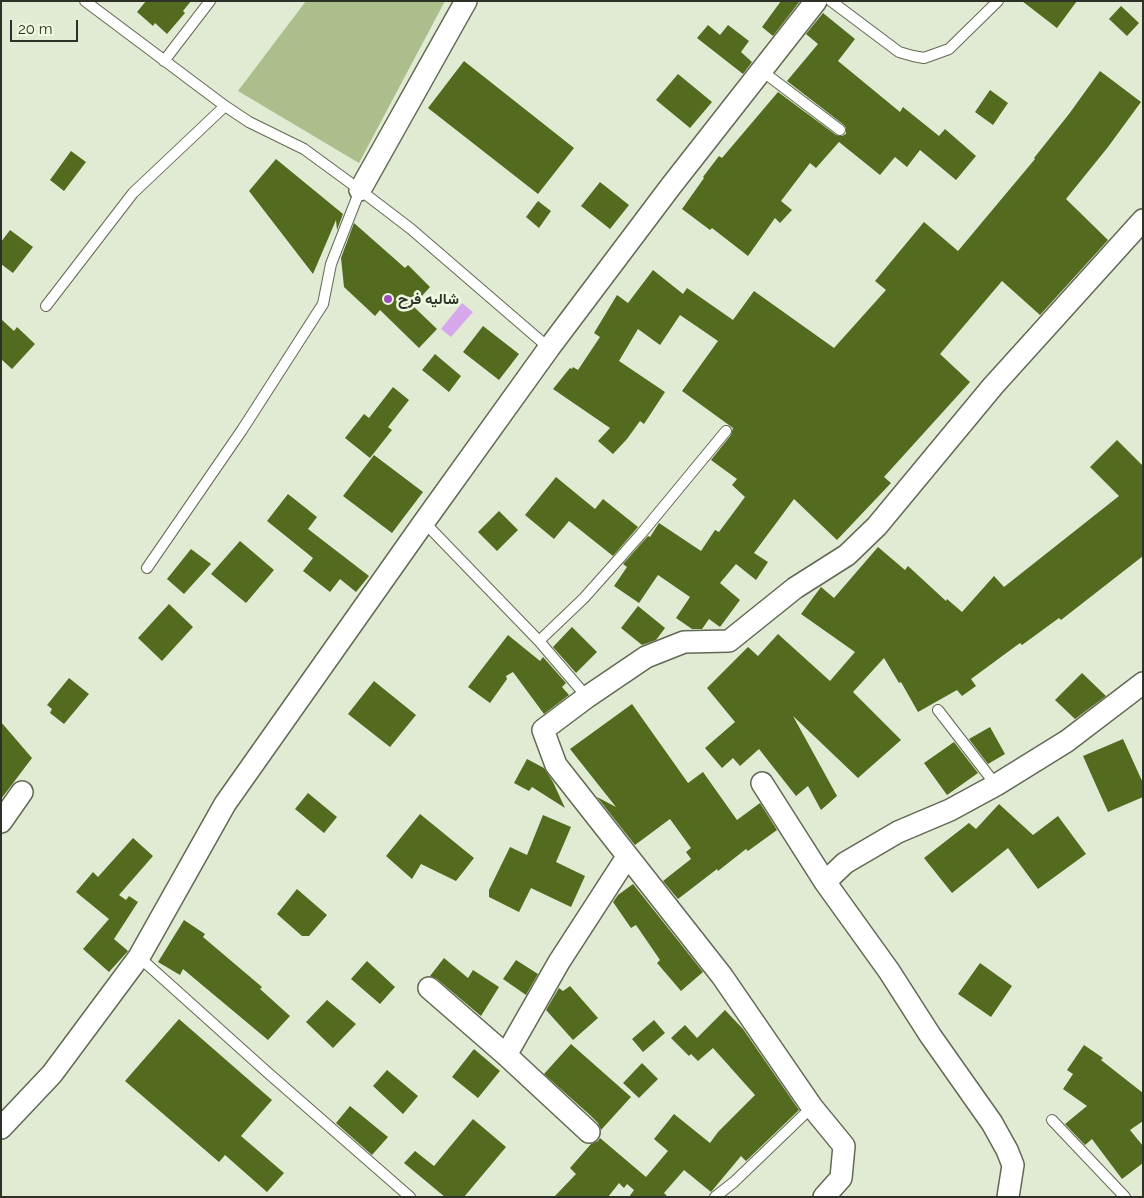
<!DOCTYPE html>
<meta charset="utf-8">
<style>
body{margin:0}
#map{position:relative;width:1144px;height:1198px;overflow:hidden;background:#e1ebd3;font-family:Raleway,sans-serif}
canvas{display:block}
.frame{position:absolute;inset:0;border:2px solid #2e3128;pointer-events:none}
.scale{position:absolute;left:10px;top:20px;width:68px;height:22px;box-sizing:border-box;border:2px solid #2e3128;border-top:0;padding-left:6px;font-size:15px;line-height:18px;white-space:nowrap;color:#2e3128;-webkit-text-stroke:4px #eef9e0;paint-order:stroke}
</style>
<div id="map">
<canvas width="1144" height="1198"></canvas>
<div class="frame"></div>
<div class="scale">20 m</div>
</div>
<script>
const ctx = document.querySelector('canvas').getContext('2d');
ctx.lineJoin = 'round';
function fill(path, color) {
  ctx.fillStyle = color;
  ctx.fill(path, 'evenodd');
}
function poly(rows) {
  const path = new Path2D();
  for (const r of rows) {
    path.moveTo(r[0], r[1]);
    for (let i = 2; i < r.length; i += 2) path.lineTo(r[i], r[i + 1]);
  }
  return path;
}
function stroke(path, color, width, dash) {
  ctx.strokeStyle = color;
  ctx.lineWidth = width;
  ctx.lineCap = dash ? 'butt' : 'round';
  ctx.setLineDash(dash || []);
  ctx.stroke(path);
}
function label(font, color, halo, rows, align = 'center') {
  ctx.font = font + ' Raleway,Vazirmatn,sans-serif';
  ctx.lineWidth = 5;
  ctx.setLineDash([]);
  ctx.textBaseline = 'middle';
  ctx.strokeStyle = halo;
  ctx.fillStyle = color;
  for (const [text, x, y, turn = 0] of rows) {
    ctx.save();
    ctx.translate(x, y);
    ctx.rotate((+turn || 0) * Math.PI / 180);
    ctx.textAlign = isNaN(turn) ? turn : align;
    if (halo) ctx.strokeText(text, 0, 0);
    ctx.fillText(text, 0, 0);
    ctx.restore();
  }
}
const green = poly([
 [306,1,445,1,359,163,238,91]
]);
const water = poly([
 [462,303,473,312,451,337,441,329]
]);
const building = poly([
 [146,1,191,1,183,11,185,13,167,34,155,23,153,26,137,12],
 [781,1,800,1,773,36,762,27],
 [1022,1,1077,1,1057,28],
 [1121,6,1139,23,1127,36,1109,19],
 [823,13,855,39,838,61,900,112,903,107,939,136,945,129,976,156,956,180,920,150,907,167,895,157,880,175,839,142,816,168,810,163,781,201,792,210,780,223,775,218,748,256,712,228,710,230,682,209,704,178,703,177,719,156,722,158,778,92,836,135,842,136,846,134,846,128,844,125,787,81,818,44,806,34],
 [708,25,720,35,728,25,749,41,741,52,752,62,743,74,697,38],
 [464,61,574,148,538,194,428,108],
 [1100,71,1141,102,1108,147,1066,199,1108,240,1040,315,1002,281,940,354,970,382,884,477,891,483,837,540,794,499,754,553,768,562,756,580,736,564,720,583,740,600,720,627,709,619,702,629,692,629,676,618,690,597,658,575,639,603,614,586,627,567,623,564,648,536,650,537,659,523,701,551,715,530,719,532,745,497,732,485,737,479,711,460,731,435,733,428,682,391,718,341,680,315,660,345,638,329,619,361,665,392,644,424,640,421,627,439,613,454,598,441,610,428,553,389,570,368,572,369,573,367,578,370,600,337,594,333,617,295,628,303,653,270,683,294,687,288,733,320,754,291,834,348,886,290,875,281,924,222,958,251,1035,159,1034,158,1069,114],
 [678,74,712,102,690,128,656,100],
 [990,90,1008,103,993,125,975,112],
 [71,151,86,162,64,191,50,180],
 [276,159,343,214,337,230,336,220,313,274,249,191],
 [600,182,629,205,610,229,581,206],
 [538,201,551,211,539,228,526,217],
 [354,223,405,268,408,265,430,287,413,306,437,329,419,348,380,310,375,316,344,287,341,258],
 [10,230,33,247,13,273,1,264,1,242],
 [1,319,14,331,17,327,35,344,12,369,1,359],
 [483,326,519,354,499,380,463,352],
 [435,354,461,376,449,392,422,370],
 [393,387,409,400,388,427,392,430,370,458,345,438,364,414,369,418],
 [1117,440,1143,466,1143,556,1061,620,1059,618,1022,645,1020,643,971,679,976,686,962,696,957,690,918,712,901,682,899,683,884,658,853,692,901,740,858,778,793,716,837,796,821,810,808,786,796,796,759,749,740,766,733,758,722,768,705,748,735,722,707,688,748,647,758,656,778,634,830,681,855,652,801,614,821,587,834,598,878,547,905,570,908,566,946,601,947,599,962,612,994,576,1004,587,1119,496,1090,467],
 [374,455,423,492,392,533,343,496],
 [556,477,595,509,603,499,638,527,613,556,569,521,554,539,525,515],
 [288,494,317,517,308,529,369,576,356,592,340,579,330,592,303,571,313,558,267,521],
 [499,511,518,530,497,551,478,532],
 [240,541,274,570,246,603,211,574],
 [191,549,211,564,184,594,167,579],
 [169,604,193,627,162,661,138,638],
 [638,606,665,628,656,640,642,645,621,628],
 [572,627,597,652,576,673,553,647],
 [508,635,540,661,543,657,566,683,562,687,569,695,544,714,513,672,506,676,507,679,490,703,468,687],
 [1082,673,1106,696,1075,719,1055,700],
 [69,678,89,694,64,724,50,713,52,709,47,705],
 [374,681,416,715,390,747,348,714],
 [632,704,688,783,703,772,737,820,760,803,777,830,748,851,746,849,718,871,717,869,678,899,663,881,691,859,686,852,691,848,670,819,635,845,597,797,616,807,570,749],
 [1,722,32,758,1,799],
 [990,727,1005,754,988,764,969,739],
 [1123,739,1143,783,1143,797,1108,812,1083,756],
 [954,742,978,773,947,795,924,763],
 [527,759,544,768,553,782,565,808,532,787,529,791,514,783],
 [308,793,337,817,324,833,295,809],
 [999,804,1033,835,1058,816,1086,854,1038,889,1008,848,952,893,924,858,969,823,976,829],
 [420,814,474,858,456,881,421,864,412,879,386,856],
 [543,815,571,827,556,862,585,876,571,907,531,888,519,912,489,897,489,890,510,847,527,855],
 [133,838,153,856,119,895,126,900,129,896,138,902,114,939,128,951,109,972,83,949,109,919,76,892,93,872,98,877],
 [633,884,703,972,681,991,657,963,660,960,636,925,631,928,613,902,618,895],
 [297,889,327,915,309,936,302,936,277,914],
 [184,920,205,934,203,937,262,987,260,989,290,1016,268,1040,183,969,180,975,158,962],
 [444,958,468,978,473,970,499,987,481,1016,437,979,430,976],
 [516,960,538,974,526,995,503,979],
 [367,961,395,987,380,1004,351,979],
 [980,963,1012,986,991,1017,958,994],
 [570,986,598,1018,573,1040,546,1010,559,988,563,991],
 [327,1000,356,1024,333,1048,306,1022],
 [725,1010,743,1029,799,1110,746,1161,741,1156,711,1192,684,1170,664,1193,668,1197,629,1197,634,1190,627,1184,624,1188,619,1183,608,1197,554,1197,576,1174,570,1168,591,1144,598,1141,600,1138,646,1177,668,1151,654,1139,674,1114,710,1143,718,1132,755,1095,713,1048,698,1061,691,1054,689,1056,671,1038,685,1025,697,1038],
 [179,1019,272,1100,241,1136,284,1173,267,1192,225,1155,219,1162,125,1081],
 [654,1020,665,1033,643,1052,632,1039],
 [571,1044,631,1097,601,1130,598,1123,591,1116,544,1074],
 [1084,1045,1103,1058,1101,1060,1143,1093,1143,1121,1130,1130,1143,1146,1143,1163,1122,1179,1092,1139,1085,1145,1065,1124,1087,1106,1063,1089,1073,1074,1067,1070],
 [474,1049,500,1071,478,1098,452,1077],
 [642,1063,658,1079,639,1098,623,1083],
 [387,1070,418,1096,403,1114,373,1086],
 [350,1106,388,1137,372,1155,336,1123],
 [473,1119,506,1147,464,1197,445,1197,404,1163,415,1151,434,1166]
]);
const lane = poly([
 [85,1,225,106,249,122,304,149,360,190,411,229,549,348],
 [831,1,899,52,913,56,924,58,949,49,998,1],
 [164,61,210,1],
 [762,71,840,130],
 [46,306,133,193,225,106],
 [424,522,539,641,587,697],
 [147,568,242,430,323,304,331,264,360,190],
 [539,641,584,598,641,534,726,431],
 [938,710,996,785],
 [139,957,267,1072,410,1197],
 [1052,1120,1125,1197],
 [715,1197,734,1182,812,1107]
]);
const street = poly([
 [360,190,466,1],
 [762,783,825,882,889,971,930,1035,992,1123,1007,1150,1013,1165,1008,1197],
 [1,822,22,792],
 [825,882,845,863,898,832,950,810,996,785,1067,741,1143,683],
 [429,988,506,1055,589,1132],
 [506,1055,559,962,627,857],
 [1,1128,52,1074,139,957,225,804,424,522,549,348,671,186,816,1],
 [824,1197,841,1178,844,1146,812,1107,722,976,556,765,543,730,587,697,646,657,684,642,729,641,795,588,847,555,877,526,993,386,1143,220]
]);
const markers = [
 [388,299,5,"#9f4ebe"]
];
const poiNames = [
 ["شاليه فرح",398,299]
];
fill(green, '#abbe8b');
fill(water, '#d6a7eb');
fill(building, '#526b1e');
stroke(lane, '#616954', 12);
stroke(street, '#616954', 24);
stroke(lane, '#fff', 10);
stroke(street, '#fff', 21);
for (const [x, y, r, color] of markers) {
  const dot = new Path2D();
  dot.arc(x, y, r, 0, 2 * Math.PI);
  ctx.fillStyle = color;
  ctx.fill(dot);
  stroke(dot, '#eef9e0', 2);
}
label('bold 15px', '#2e3128', '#eef9e0', poiNames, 'left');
</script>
